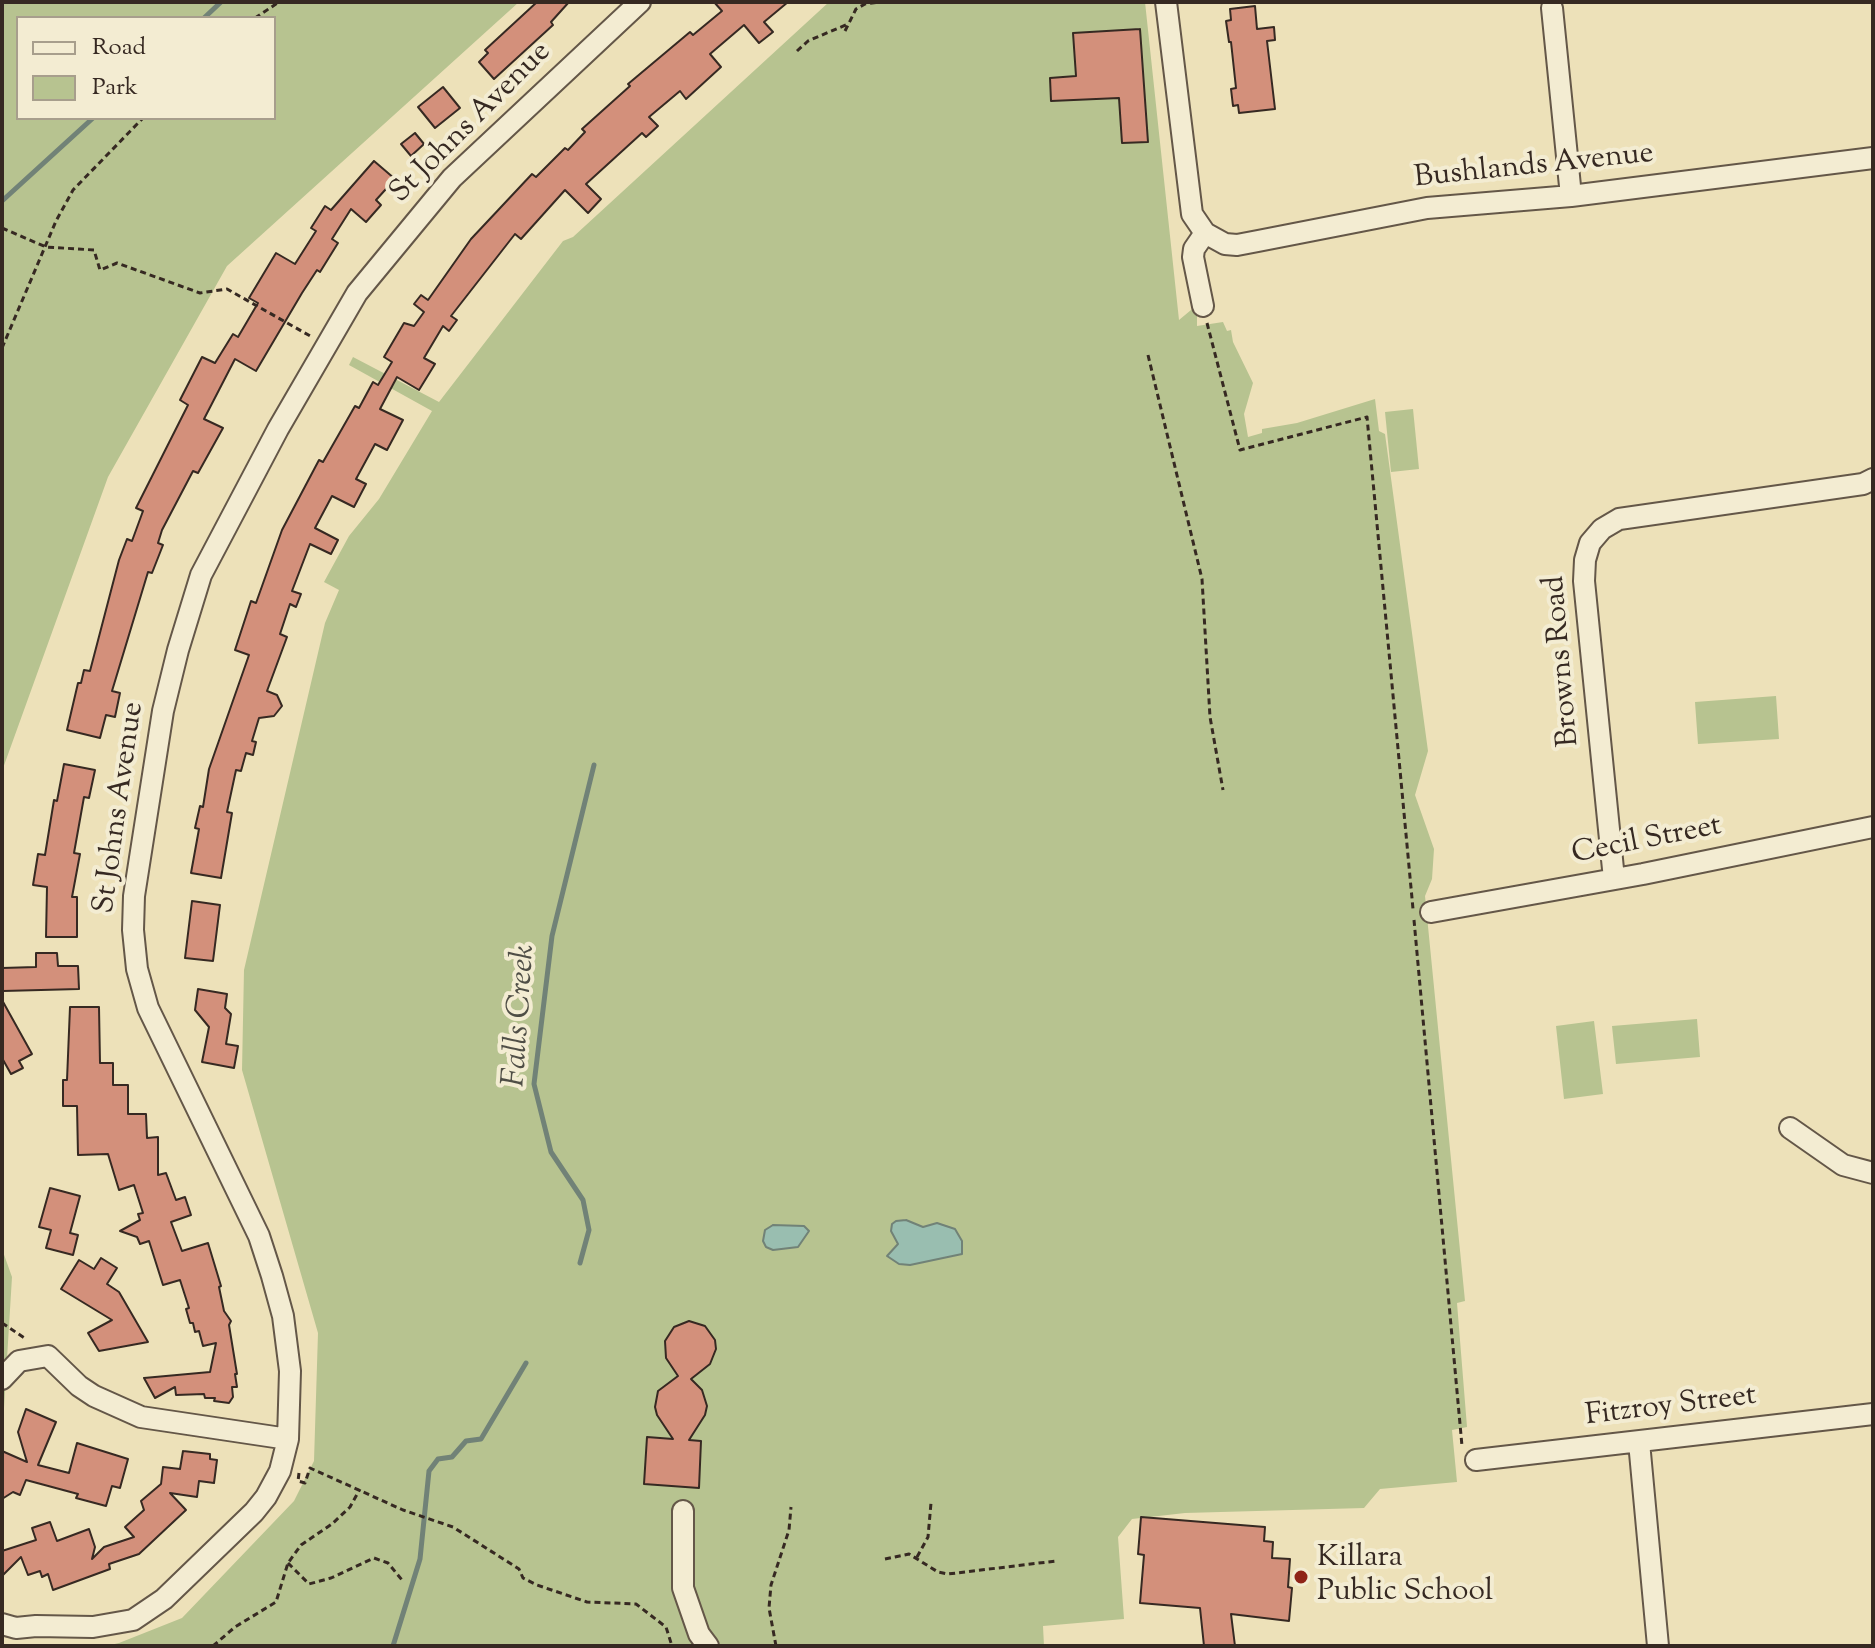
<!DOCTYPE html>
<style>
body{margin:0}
#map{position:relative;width:1875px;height:1648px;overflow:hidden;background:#ede1b9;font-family:"Sorts Mill Goudy",serif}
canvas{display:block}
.frame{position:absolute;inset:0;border:4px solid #362922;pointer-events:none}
.legend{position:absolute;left:16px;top:16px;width:260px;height:104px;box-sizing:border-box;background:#f3ecd2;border:2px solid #a79e8c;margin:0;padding:10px 14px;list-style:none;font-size:24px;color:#362922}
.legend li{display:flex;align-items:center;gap:16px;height:40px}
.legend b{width:40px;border:2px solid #a79e8c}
</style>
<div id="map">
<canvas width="1875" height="1648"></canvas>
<div class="frame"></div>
<ul class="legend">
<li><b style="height:10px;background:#f3ecd2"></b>Road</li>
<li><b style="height:22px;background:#b7c390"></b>Park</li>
</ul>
</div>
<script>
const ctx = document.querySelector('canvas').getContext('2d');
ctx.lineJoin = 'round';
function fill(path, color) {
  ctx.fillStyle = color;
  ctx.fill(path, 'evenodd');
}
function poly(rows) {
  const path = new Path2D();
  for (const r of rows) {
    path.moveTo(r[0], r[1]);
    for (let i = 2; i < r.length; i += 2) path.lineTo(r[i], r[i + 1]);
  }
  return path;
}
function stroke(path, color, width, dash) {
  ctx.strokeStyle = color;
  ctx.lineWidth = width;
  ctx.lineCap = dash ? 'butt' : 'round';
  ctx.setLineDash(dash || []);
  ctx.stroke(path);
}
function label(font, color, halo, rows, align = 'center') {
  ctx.font = font + ' "Sorts Mill Goudy",serif';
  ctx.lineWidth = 8;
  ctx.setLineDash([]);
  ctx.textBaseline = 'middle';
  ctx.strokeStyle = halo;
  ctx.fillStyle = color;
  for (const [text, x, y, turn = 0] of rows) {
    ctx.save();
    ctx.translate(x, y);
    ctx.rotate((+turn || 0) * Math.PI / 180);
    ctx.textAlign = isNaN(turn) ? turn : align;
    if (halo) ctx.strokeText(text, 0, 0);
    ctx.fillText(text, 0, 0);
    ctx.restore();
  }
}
const green = poly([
 [2,2,519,2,227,266,108,477,2,771],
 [18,18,274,18,274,118,18,118],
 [829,2,1145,2,1179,320,1197,305,1197,326,1223,322,1227,331,1231,330,1233,342,1253,383,1244,414,1248,437,1262,433,1262,429,1297,423,1375,399,1379,431,1385,434,1428,751,1415,795,1434,849,1432,879,1425,896,1465,1301,1457,1303,1467,1427,1452,1430,1457,1482,1380,1489,1364,1508,1185,1513,1132,1519,1118,1537,1124,1619,1043,1626,1044,1646,106,1646,119,1643,182,1618,294,1501,314,1461,318,1333,242,1070,244,970,325,623,339,590,324,582,349,536,379,499,432,411,349,365,353,357,439,402,563,241,573,237],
 [1413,409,1419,469,1391,472,1385,412],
 [1776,696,1779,739,1698,744,1695,702],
 [1697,1019,1700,1057,1616,1064,1612,1026],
 [1594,1021,1603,1094,1564,1099,1556,1026],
 [2,1249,12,1277,4,1408,2,1412]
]);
const water = poly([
 [906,1220,923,1227,937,1223,955,1229,962,1241,962,1254,910,1265,899,1264,887,1256,898,1244,891,1231,892,1224,896,1221,906,1220],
 [773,1225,804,1226,809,1231,798,1247,773,1250,766,1247,763,1241,765,1230,773,1225]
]);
const stream = poly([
 [204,18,221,2],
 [2,201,93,118],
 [580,1263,589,1230,583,1200,551,1152,534,1084,552,936,594,765],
 [393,1646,420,1559,429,1471,438,1459,452,1457,466,1441,481,1439,526,1363]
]);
const building = poly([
 [537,2,569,2,551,22,553,25,494,79,479,62,488,53,485,50,537,2],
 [714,2,788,2,764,22,773,32,759,43,744,25,710,54,721,67,686,99,680,91,649,117,658,126,646,137,642,133,586,184,601,199,588,213,565,190,521,239,515,234,451,316,457,320,449,331,443,326,424,358,435,364,419,390,397,377,380,409,403,420,387,450,375,444,356,479,366,484,354,507,332,496,315,528,338,540,331,554,310,544,292,591,301,594,296,607,290,604,280,634,287,637,267,691,277,695,282,706,274,716,259,718,252,741,256,742,253,755,246,753,241,771,236,770,227,812,232,813,221,878,191,873,199,829,195,828,200,806,203,807,209,769,249,655,235,650,251,601,256,603,282,530,319,460,323,462,355,406,359,408,373,382,378,385,392,362,384,357,404,323,414,326,424,312,414,304,421,295,428,300,471,239,532,174,536,177,565,148,568,150,585,132,582,129,630,86,628,84,690,32,693,35,722,11,714,2],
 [1255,6,1257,29,1274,27,1275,40,1267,41,1275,109,1239,113,1238,105,1233,106,1231,89,1236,88,1231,42,1229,42,1226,21,1231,20,1230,9,1255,6],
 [1140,29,1148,142,1122,143,1119,98,1051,101,1050,78,1076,76,1073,33,1140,29],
 [443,87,460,108,435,128,418,107,443,87],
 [415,133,424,144,411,156,401,144,415,133],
 [374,161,395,179,376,200,381,205,366,222,351,209,332,239,338,243,320,272,317,270,302,293,256,371,235,359,204,419,223,428,198,473,193,471,162,530,158,543,163,545,152,573,148,572,112,691,120,693,115,717,106,715,100,738,67,730,78,683,81,683,84,670,90,671,119,560,127,539,132,541,143,511,136,508,188,405,180,400,202,357,215,363,233,334,238,337,258,303,249,298,276,253,295,264,316,231,311,228,325,206,331,210,374,161],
 [64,764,95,770,89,798,84,797,74,853,80,854,72,897,77,897,77,937,46,937,47,887,33,885,38,854,45,855,54,800,57,801,64,764],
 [192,901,220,905,213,961,185,958,192,901],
 [36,953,57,953,58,966,78,966,79,989,3,991,2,968,36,967,36,953],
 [198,989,227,994,225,1008,231,1014,226,1044,238,1046,234,1068,202,1062,209,1027,195,1010,198,989],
 [2,1000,32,1054,19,1061,23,1068,11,1074,2,1058,2,1000],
 [70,1007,99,1007,100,1063,113,1063,113,1085,128,1085,128,1114,146,1114,147,1138,158,1137,158,1175,166,1173,176,1200,185,1197,191,1215,171,1222,182,1251,208,1243,221,1286,219,1287,224,1311,231,1321,229,1325,237,1374,235,1374,237,1387,232,1387,233,1397,229,1403,214,1401,215,1398,205,1398,204,1394,176,1395,175,1387,155,1398,144,1378,210,1372,216,1343,203,1346,199,1331,195,1332,193,1323,190,1323,186,1309,189,1308,180,1280,163,1285,149,1241,140,1244,137,1237,120,1231,140,1220,138,1214,143,1213,134,1185,119,1190,108,1154,78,1155,77,1106,63,1106,63,1080,67,1080,70,1007],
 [50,1188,80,1196,70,1233,78,1235,73,1255,46,1248,51,1230,39,1227,50,1188],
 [101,1258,117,1268,107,1284,119,1292,148,1342,99,1351,88,1333,112,1320,61,1289,79,1260,94,1269,101,1258],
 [689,1321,705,1326,715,1340,716,1349,710,1364,691,1379,702,1390,707,1406,705,1415,689,1440,701,1441,699,1488,644,1484,647,1437,673,1439,657,1415,655,1407,658,1391,678,1376,666,1358,665,1341,674,1327,689,1321],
 [26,1409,56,1422,38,1465,69,1473,77,1443,128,1459,120,1488,112,1486,106,1506,76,1498,78,1494,26,1480,20,1495,13,1492,2,1499,2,1451,27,1462,18,1432,26,1409],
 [183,1451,210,1454,210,1459,217,1460,214,1483,199,1481,197,1497,170,1493,186,1510,139,1554,109,1564,110,1569,53,1590,48,1574,42,1577,40,1571,28,1575,21,1557,2,1576,2,1551,36,1540,32,1528,50,1522,57,1541,89,1529,95,1547,92,1559,104,1547,134,1537,125,1527,144,1510,141,1501,161,1484,163,1467,180,1469,183,1451],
 [1141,1517,1265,1527,1264,1541,1273,1542,1272,1558,1290,1559,1288,1587,1292,1588,1289,1621,1231,1614,1235,1646,1204,1646,1200,1608,1140,1603,1144,1555,1138,1554,1141,1517]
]);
const path = poly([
 [928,2,950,2],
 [255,18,279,2],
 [845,31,856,9,865,4,879,2],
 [797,51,808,41,848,24],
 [2,228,46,247,94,250,100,270,117,263,200,293,227,289,312,337],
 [1207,323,1240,450,1367,417,1413,909],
 [2,348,56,221,73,190,143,118],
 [1148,355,1202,579,1210,717,1223,790],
 [1414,920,1462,1446],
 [2,1323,26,1339],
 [299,1473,298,1481,305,1483,310,1468,403,1510,453,1527,519,1569,523,1578,537,1585,587,1602,636,1604,666,1627,672,1646],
 [917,1557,928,1537,931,1503],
 [885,1559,909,1554,938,1572,948,1574,1056,1561],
 [288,1563,309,1584,331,1578,374,1558,388,1563,402,1580],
 [213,1646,235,1627,276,1602,288,1563,301,1545,332,1524,350,1507,360,1489],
 [776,1646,769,1608,771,1585,789,1530,791,1507]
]);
const minor = poly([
 [1166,2,1192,214,1205,233,1225,244,1237,245,1258,241,1427,208,1571,196,1873,158],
 [1552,8,1571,196],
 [1203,306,1193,257,1194,249,1205,233],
 [1614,879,1584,581,1585,560,1590,543,1602,529,1619,519,1863,484,1873,479],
 [1431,912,1643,874,1873,827],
 [1790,1128,1843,1165,1873,1173],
 [2,1379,19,1361,48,1356,79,1386,94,1396,141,1417,288,1439],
 [1639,1442,1658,1646],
 [1476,1460,1873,1414],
 [683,1511,683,1588,699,1634,708,1646],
 [2,1624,16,1628,36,1626,93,1627,133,1620,164,1599,254,1512,266,1497,280,1471,288,1439,290,1371,283,1316,272,1276,259,1236,148,1008,137,969,133,930,134,896,163,711,178,650,201,575,278,429,357,293,452,178,640,2]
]);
const markers = [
 [1301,1577,8,"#8f2418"]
];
const streetNames = [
 ["St Johns Avenue",472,124,-45],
 ["Bushlands Avenue",1534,168,-6],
 ["Browns Road",1564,661,-95],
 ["St Johns Avenue",121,808,-82],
 ["Cecil Street",1647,842,-11],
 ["Fitzroy Street",1671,1408,-7]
];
const poiNames = [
 ["Killara",1317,1560],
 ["Public School",1317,1594]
];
const waterNames = [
 ["Falls Creek",522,1016,-86]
];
fill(green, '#b7c390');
fill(water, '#99beb0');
stroke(water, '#718277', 2);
stroke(stream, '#718277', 5);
fill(building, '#d3907b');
stroke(building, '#362922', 2);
stroke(minor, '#645748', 24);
stroke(path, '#362922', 3, [6, 4]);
stroke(minor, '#f3ecd2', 20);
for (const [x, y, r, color] of markers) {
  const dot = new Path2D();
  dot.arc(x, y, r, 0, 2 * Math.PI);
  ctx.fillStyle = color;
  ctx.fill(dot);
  stroke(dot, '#f3ecd2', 3);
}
label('30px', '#362922', '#f3ecd2', streetNames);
label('30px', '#362922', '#f3ecd2', poiNames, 'left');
label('italic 32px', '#4f4e46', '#f3ecd2', waterNames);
</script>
